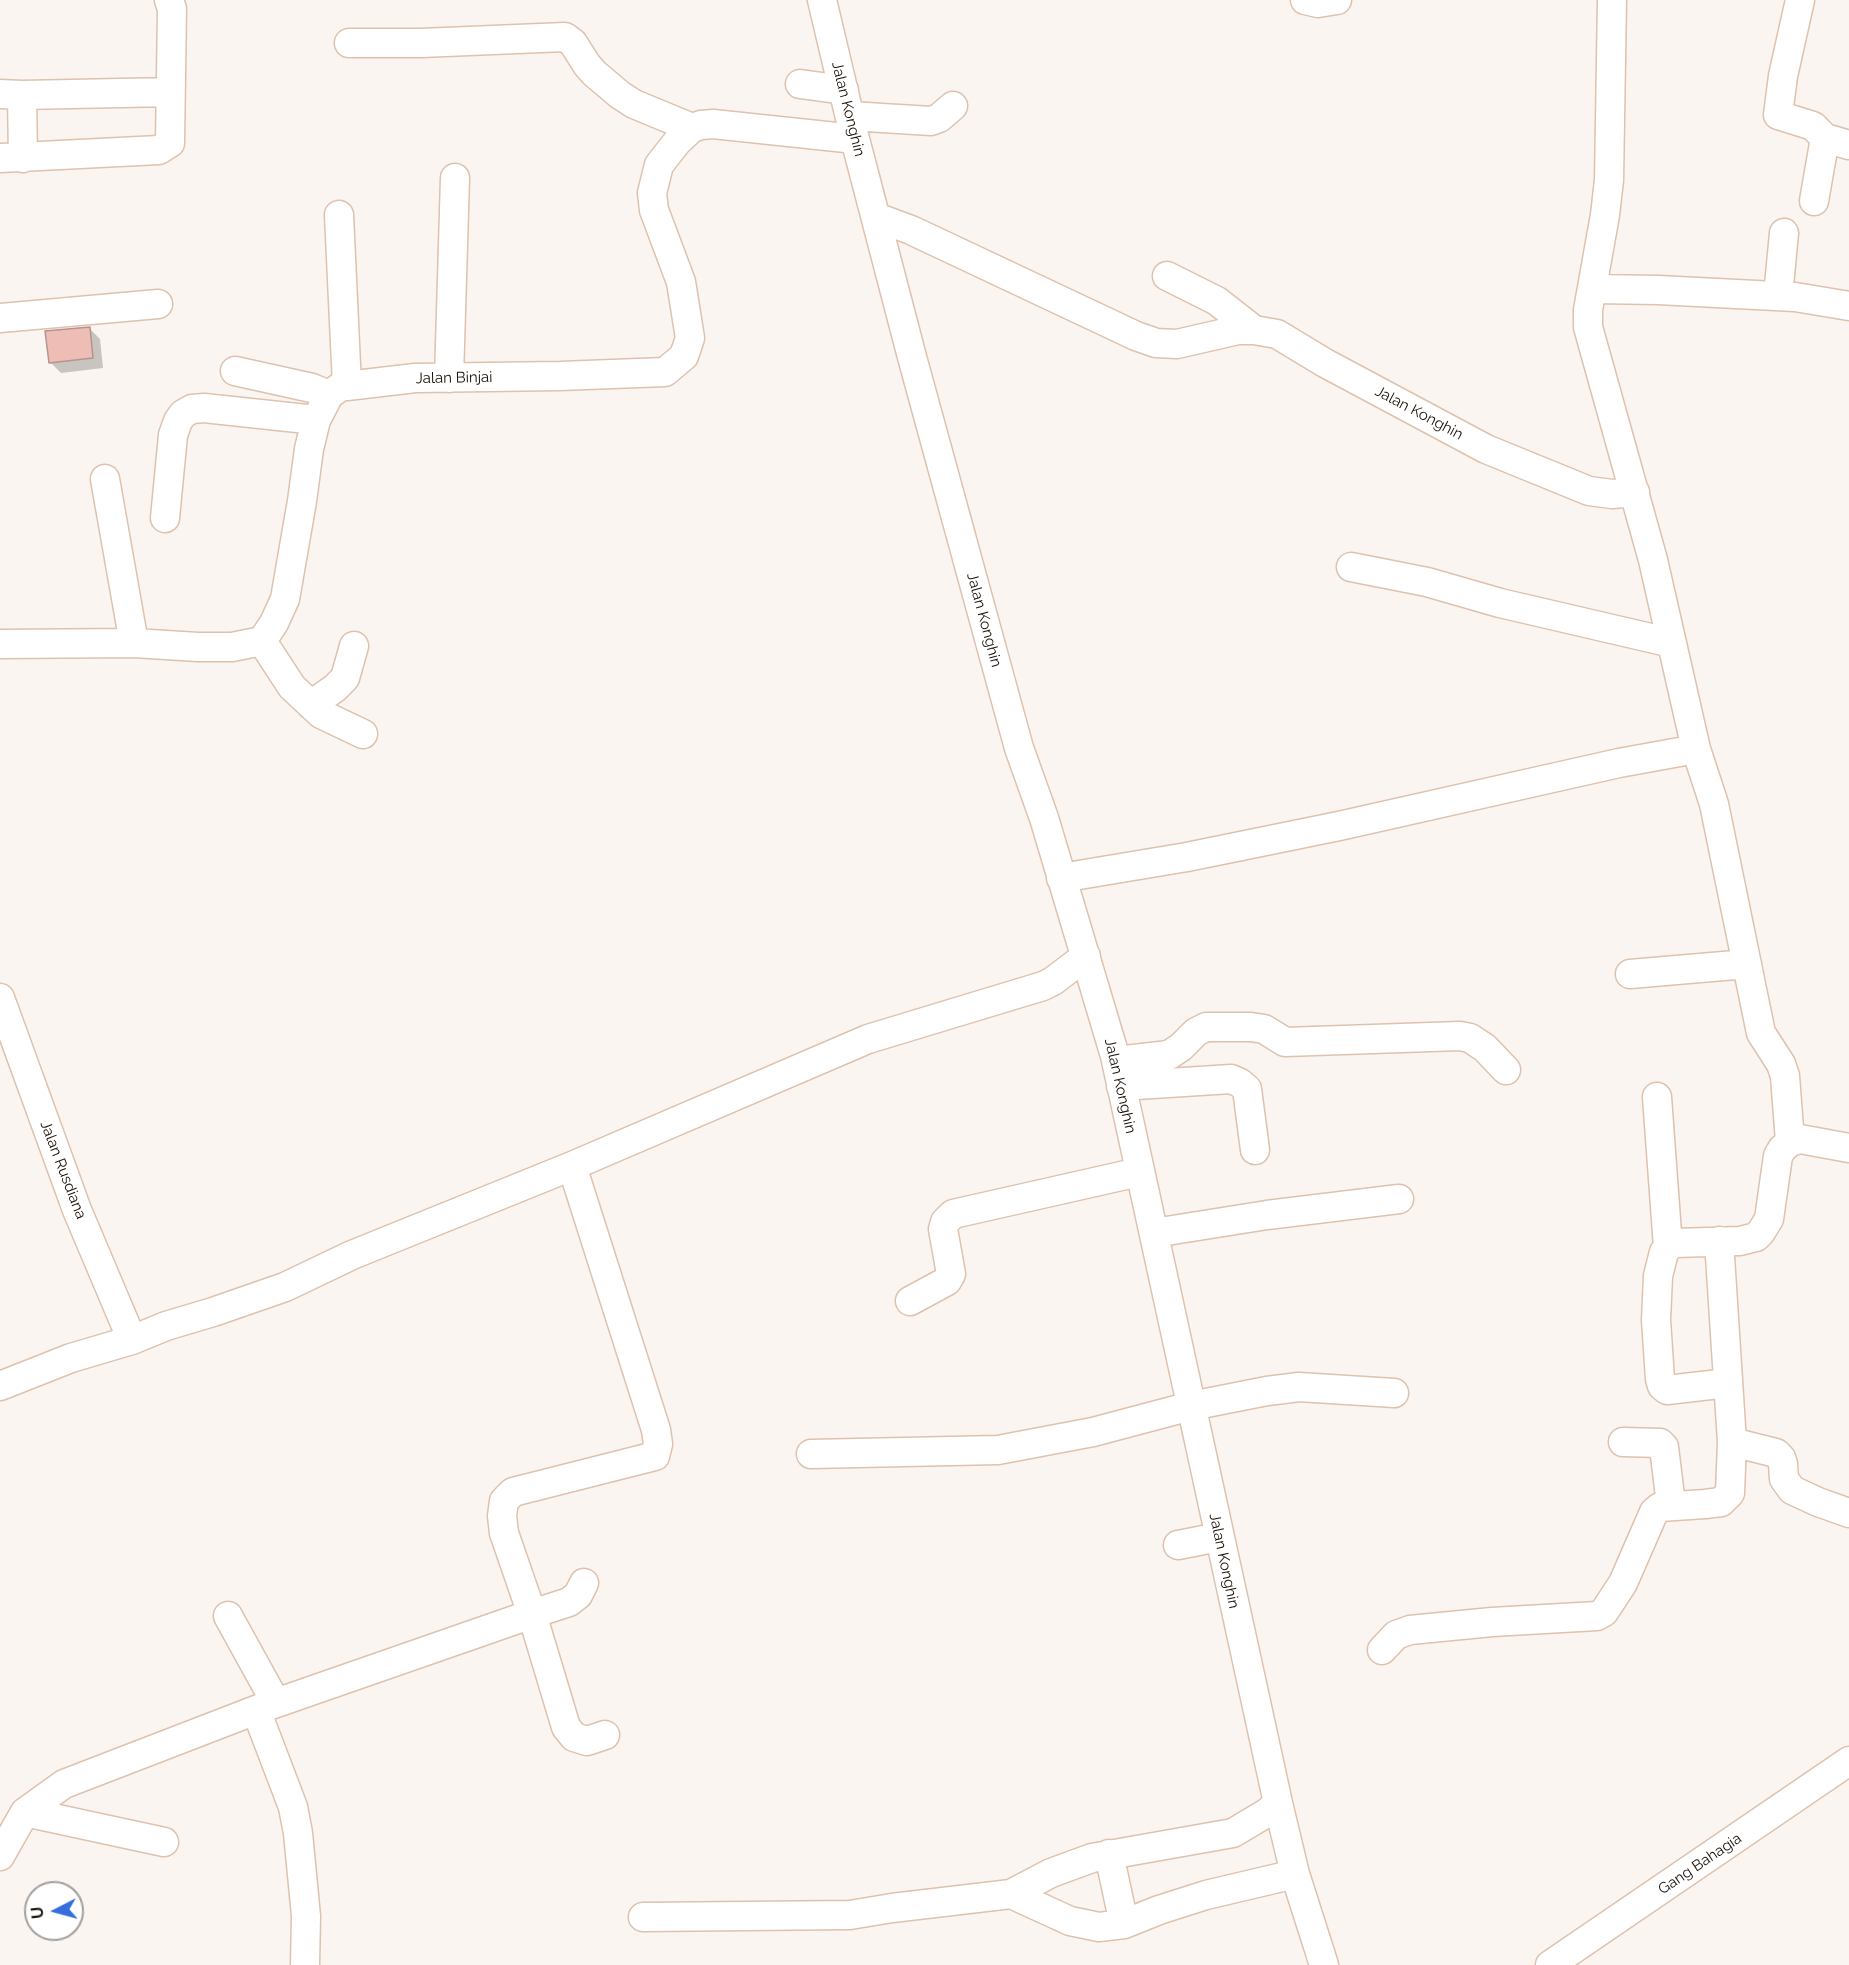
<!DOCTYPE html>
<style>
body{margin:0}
#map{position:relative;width:1849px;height:1965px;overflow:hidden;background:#fbf5f1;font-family:Raleway,sans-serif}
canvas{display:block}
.north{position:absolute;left:24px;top:1881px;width:60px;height:60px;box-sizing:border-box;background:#fff;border:2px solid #a39f9d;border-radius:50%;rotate:264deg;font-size:16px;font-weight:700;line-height:24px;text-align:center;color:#1a1009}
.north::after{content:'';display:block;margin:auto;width:21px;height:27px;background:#376ddc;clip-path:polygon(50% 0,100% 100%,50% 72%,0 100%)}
</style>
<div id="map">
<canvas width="1849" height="1965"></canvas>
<div class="north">U</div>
</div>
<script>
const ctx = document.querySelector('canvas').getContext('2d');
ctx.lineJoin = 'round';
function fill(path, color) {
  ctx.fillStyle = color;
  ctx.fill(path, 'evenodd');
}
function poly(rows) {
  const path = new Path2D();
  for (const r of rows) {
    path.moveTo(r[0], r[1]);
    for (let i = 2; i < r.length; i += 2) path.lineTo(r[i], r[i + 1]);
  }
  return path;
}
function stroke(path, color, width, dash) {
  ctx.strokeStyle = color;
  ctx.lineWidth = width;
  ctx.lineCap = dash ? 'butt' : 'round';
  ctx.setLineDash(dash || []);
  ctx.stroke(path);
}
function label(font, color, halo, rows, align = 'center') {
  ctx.font = font + ' Raleway,sans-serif';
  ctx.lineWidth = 5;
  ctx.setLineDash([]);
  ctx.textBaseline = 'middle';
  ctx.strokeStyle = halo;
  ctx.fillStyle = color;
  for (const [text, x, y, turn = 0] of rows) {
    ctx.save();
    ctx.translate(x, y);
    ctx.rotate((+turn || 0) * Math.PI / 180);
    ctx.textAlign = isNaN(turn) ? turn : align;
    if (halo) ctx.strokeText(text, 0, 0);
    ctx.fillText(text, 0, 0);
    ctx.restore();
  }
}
const shadow = poly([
 [89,328,100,339,103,368,61,373,50,362]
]);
const building = poly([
 [90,327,93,358,49,363,45,331,90,327]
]);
const minor = poly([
 [822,0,855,139,912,357,1019,748,1044,818,1115,1056,1278,1803,1295,1874,1324,1965],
 [1305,0,1318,3,1337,0],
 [1612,0,1609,180,1605,215,1588,310,1588,327,1653,560,1696,749,1714,804,1761,1033,1781,1064,1785,1076,1790,1142],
 [1800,0,1783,76,1778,115,1813,126,1825,138,1814,201],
 [349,43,421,43,565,37,573,43,587,65,594,73,620,95,634,104,692,128],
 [800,84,844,90],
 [0,94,22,95,23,158],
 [22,95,170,92],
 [850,116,931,121,939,118,953,106],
 [1825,138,1849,145],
 [0,158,159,150,170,143,172,9,169,0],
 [339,215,347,386],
 [876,217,911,230,1136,336,1156,343,1177,344,1238,330,1254,330,1277,334,1325,363,1486,449,1589,491,1612,494,1635,492],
 [1167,276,1217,301,1254,330],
 [1593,289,1658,290,1795,297,1849,306],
 [1778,296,1784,233],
 [0,318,158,304],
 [235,371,312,388,329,395],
 [449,378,455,178],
 [105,479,134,643],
 [165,518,173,435,178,421,183,414,192,409,204,408,316,420],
 [1351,567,1427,582,1500,603,1672,643],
 [262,641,292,687,321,714,363,734],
 [0,644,134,643,198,647,232,647,262,641,274,623,285,599,302,501,309,449,316,420,329,395,340,387,347,386,415,378,560,376,665,372,684,356,690,338,681,282,654,210,652,193,659,165,677,142,692,128,701,125,713,124,855,139],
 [311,705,335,688,345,678,354,646],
 [1061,878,1187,857,1339,826,1619,763,1696,749],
 [1630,974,1747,964],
 [0,998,77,1210,132,1340],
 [1116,1061,1169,1055,1181,1047,1196,1032,1206,1027,1251,1027,1264,1029,1285,1042,1460,1036,1470,1038,1485,1048,1506,1070],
 [1121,1086,1231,1079,1240,1083,1247,1089,1255,1150],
 [1657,1097,1668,1247],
 [1154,1233,1267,1215,1399,1199],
 [910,1301,947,1281,951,1274,943,1229,945,1222,953,1214,1139,1172],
 [1728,1383,1667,1390,1662,1386,1660,1379,1656,1320,1658,1276,1664,1252,1668,1247,1675,1243,1740,1241,1756,1237,1761,1232,1769,1219,1778,1156,1782,1149,1790,1142,1800,1139,1849,1148],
 [0,1386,71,1358,132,1340,166,1326,213,1312,285,1287,352,1255,572,1166,868,1039,1043,986,1053,981,1086,956],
 [1623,1442,1660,1443,1664,1447,1671,1505],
 [1732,1442,1776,1453,1781,1458,1783,1464,1784,1479,1792,1490,1818,1502,1849,1513],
 [811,1454,998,1450,1093,1432,1191,1406,1267,1391,1299,1387,1394,1393],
 [1178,1545,1219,1537],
 [584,1583,578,1595,569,1602,532,1614,566,1727,574,1737,587,1741,605,1735],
 [228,1616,276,1703],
 [1382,1650,1396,1635,1410,1630,1492,1622,1597,1616,1604,1612,1623,1583,1654,1512,1660,1507,1705,1504,1721,1502,1730,1493,1732,1442,1719,1241],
 [256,1710,293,1807,298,1833,306,1916,305,1965],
 [25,1812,164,1842],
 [1109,1854,1124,1924],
 [0,1856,25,1812,64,1784,256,1710,532,1614,504,1533,502,1516,504,1501,513,1492,655,1456,658,1444,656,1430,572,1166],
 [1011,1894,1070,1921,1099,1927,1124,1924,1159,1910,1206,1895,1295,1874],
 [643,1917,850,1915,892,1908,1011,1894,1051,1873,1092,1858,1233,1833,1268,1812,1278,1803],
 [1550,1965,1849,1761]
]);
const streetNames = [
 ["Jalan Konghin",848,109,76],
 ["Jalan Binjai",454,378,-1],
 ["Jalan Konghin",1419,413,28],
 ["Jalan Konghin",984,620,75],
 ["Jalan Konghin",1120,1086,77],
 ["Jalan Rusdiana",63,1170,69],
 ["Jalan Konghin",1224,1561,78],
 ["Gang Bahagia",1700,1864,-34]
];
fill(shadow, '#0003');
fill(building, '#edbdb6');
stroke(building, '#b6938e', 1.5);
stroke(minor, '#dec2ad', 31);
stroke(minor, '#fff', 28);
label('15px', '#1a1009', '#fff', streetNames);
</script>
